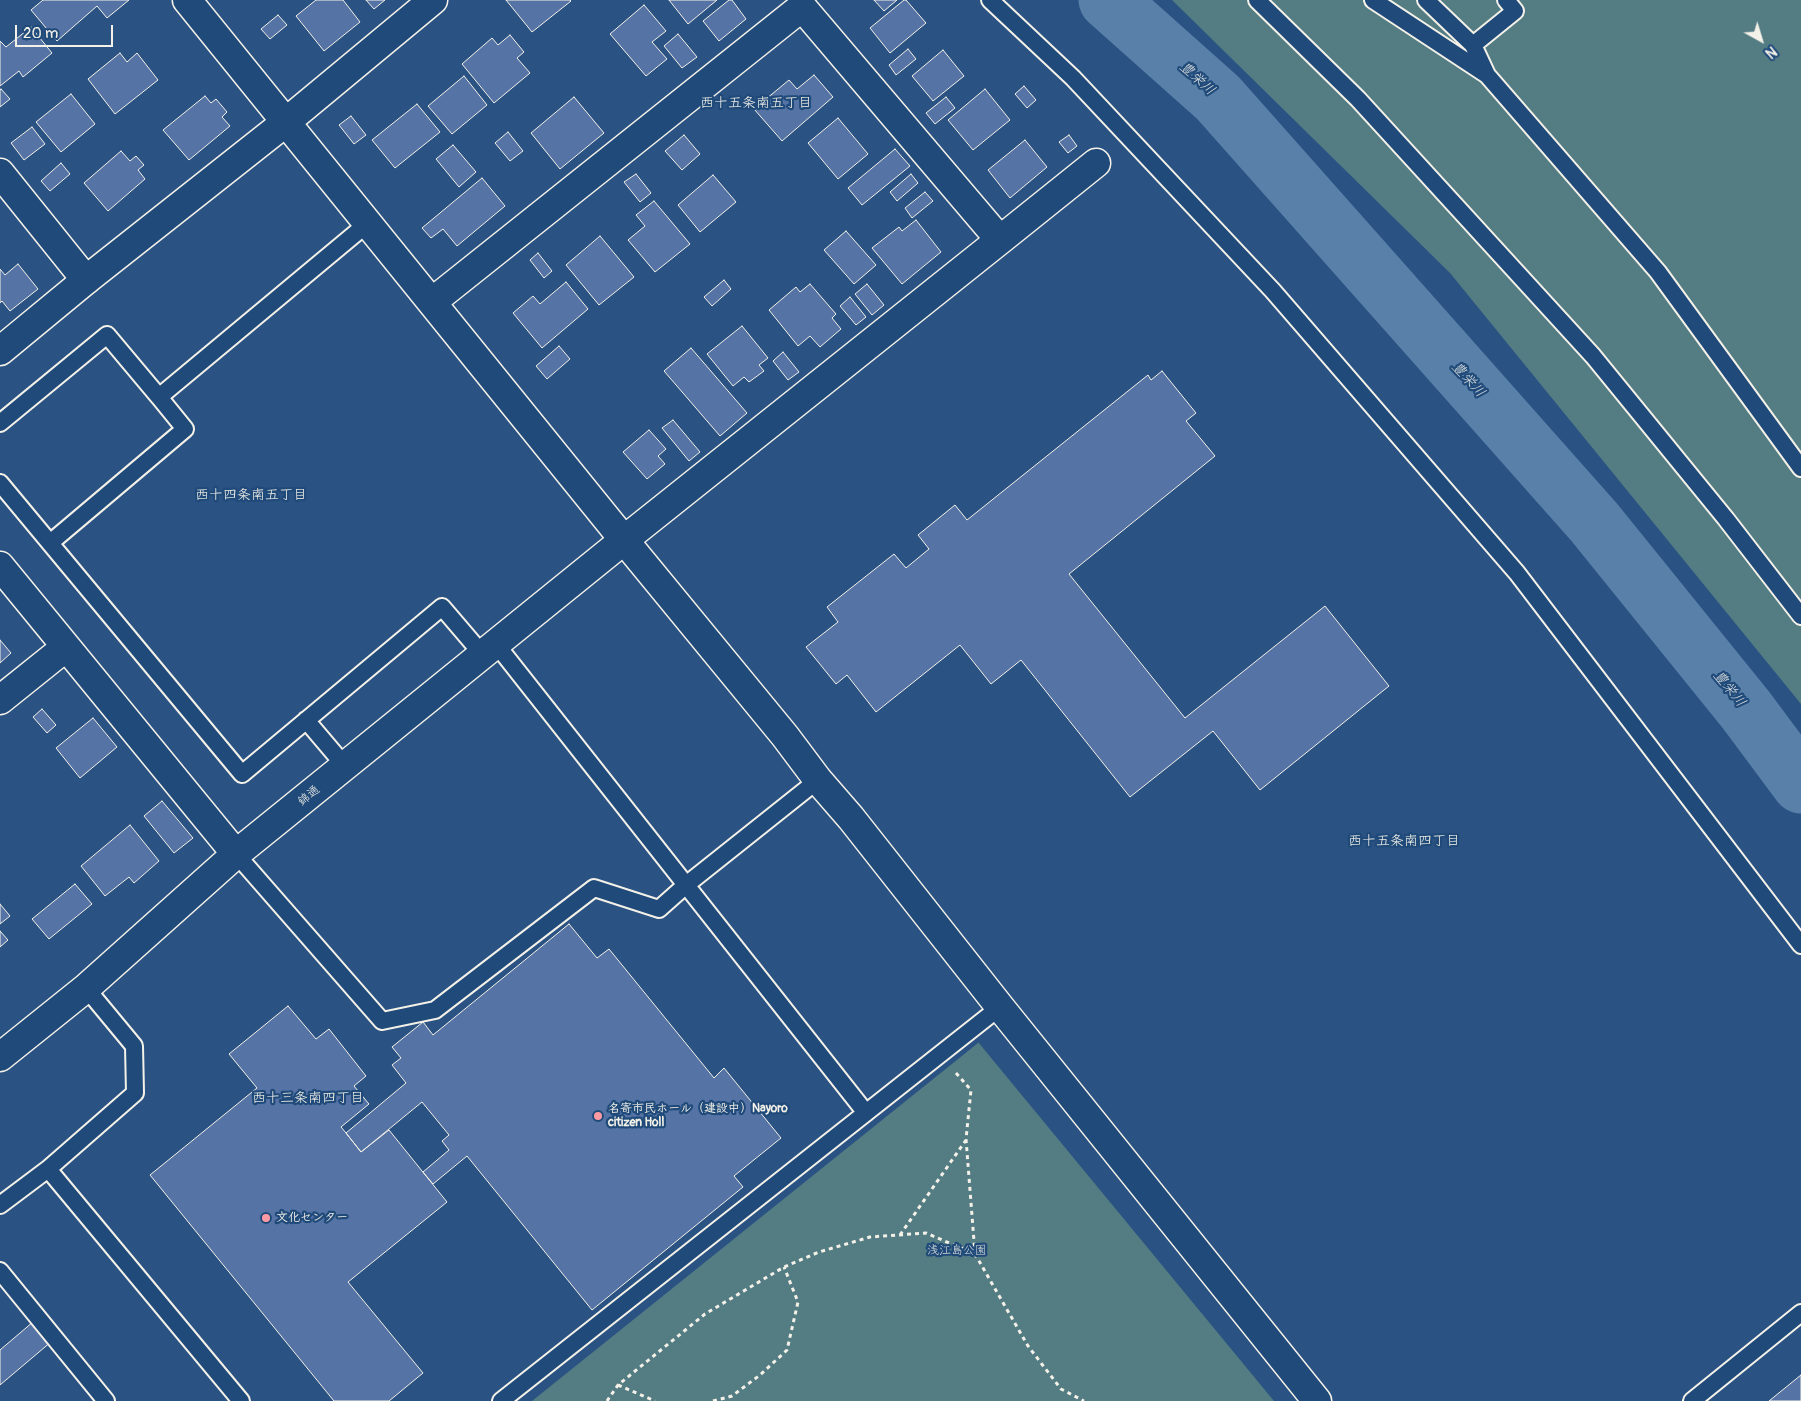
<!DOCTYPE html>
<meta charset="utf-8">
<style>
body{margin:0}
#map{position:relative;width:1801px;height:1401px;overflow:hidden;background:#2a5283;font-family:Pangolin,sans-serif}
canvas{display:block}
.north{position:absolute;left:1736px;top:15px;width:50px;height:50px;-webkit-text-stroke:4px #1f4a7a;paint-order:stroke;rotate:141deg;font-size:14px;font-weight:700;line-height:20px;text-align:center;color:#f4f1e8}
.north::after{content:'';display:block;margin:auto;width:18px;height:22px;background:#f4f1e8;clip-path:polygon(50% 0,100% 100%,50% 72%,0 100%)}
.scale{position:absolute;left:15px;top:25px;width:98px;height:22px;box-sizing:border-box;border:2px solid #f4f1e8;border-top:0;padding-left:6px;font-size:15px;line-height:18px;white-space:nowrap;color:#f4f1e8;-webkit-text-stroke:4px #1f4a7a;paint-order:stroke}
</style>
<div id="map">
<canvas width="1801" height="1401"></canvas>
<div class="north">N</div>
<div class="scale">20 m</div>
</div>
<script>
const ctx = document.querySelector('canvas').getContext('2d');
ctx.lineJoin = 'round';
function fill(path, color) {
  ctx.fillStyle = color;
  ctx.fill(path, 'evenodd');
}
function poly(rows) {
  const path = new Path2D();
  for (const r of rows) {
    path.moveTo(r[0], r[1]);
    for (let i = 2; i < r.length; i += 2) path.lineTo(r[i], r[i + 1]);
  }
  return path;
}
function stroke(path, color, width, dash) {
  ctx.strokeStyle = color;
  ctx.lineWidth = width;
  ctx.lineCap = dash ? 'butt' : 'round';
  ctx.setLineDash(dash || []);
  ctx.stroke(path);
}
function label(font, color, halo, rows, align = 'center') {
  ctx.font = font + ' Pangolin,"Klee One",sans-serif';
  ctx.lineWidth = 4.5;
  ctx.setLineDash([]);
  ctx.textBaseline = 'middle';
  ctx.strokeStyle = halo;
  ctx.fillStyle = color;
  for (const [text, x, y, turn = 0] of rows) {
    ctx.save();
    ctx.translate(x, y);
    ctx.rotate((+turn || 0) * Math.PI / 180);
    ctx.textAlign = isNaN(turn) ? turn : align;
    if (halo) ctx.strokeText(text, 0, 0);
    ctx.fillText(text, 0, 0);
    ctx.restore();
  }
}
const green = poly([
 [1172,0,1801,0,1801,704,1450,273],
 [978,1042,1274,1401,532,1401,978,1043]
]);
const river = poly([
 [1108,0,1218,98,1594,522,1746,710,1801,784]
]);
const building = poly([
 [43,0,129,0,107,18,97,6,57,41,31,10,43,0],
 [316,0,343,0,360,22,324,51,296,16,316,0],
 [366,0,385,0,374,9,366,0],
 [506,0,570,0,571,1,532,32,506,0],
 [669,0,717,0,688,24,669,0],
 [729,0,732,0,746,19,719,41,703,21,729,0],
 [874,0,897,0,884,11,874,0],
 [904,0,906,0,926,23,890,53,870,28,904,0],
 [644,5,666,31,652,42,667,59,646,76,610,34,644,5],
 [278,15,287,25,270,39,261,29,278,15],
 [31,27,52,53,23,77,19,71,0,86,0,41,6,47,31,27],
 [678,34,697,57,682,68,664,46,678,34],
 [510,35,524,52,517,58,530,73,494,103,462,64,492,38,498,45,510,35],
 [908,49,916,59,896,75,889,65,908,49],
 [943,50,964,76,933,101,912,76,943,50],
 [120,53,127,62,137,53,158,80,115,114,88,79,120,53],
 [814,75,833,97,782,141,754,109,789,80,797,89,814,75],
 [464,76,487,105,452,134,428,106,464,76],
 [1024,86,1036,100,1027,108,1015,94,1024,86],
 [1,89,10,99,0,107,0,90,1,89],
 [985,89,1010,120,973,150,948,120,985,89],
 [71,94,95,124,61,152,36,122,71,94],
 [205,96,211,103,216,99,227,112,222,117,230,126,189,160,163,130,205,96],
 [574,97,604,133,560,169,531,133,574,97],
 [946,97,955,108,935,124,926,113,946,97],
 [417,104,440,132,395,168,372,140,417,104],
 [351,116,366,135,354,144,339,125,351,116],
 [838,118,868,154,838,179,808,143,838,118],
 [32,127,45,144,24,160,11,143,32,127],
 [508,132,523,151,510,161,495,143,508,132],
 [684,135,700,154,682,170,665,151,684,135],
 [1069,135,1077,146,1068,153,1059,142,1069,135],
 [1025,140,1047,167,1010,198,988,170,1025,140],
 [453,145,476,172,459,187,436,159,453,145],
 [895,149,910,166,862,205,848,188,895,149],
 [121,151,130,161,136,156,144,165,138,170,145,179,108,211,84,183,121,151],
 [61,163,70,174,50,191,41,181,61,163],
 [636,174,651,193,640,202,624,182,636,174],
 [911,174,918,183,897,201,890,192,911,174],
 [713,175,736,202,700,232,678,205,713,175],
 [482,178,505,206,457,246,443,229,431,238,422,228,482,178],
 [925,192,933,201,912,218,905,208,925,192],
 [654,201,690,244,655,272,628,240,645,226,636,215,654,201],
 [916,220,941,252,902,284,872,248,899,227,902,231,916,220],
 [846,231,876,265,854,284,824,250,846,231],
 [600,236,634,277,599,305,566,265,600,236],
 [538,253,552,271,544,278,530,260,538,253],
 [18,264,38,289,10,311,2,301,0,303,0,269,5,275,18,264],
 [724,280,731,289,712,306,704,297,724,280],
 [566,282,588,309,542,348,513,313,533,296,540,304,566,282],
 [810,284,836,314,832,318,841,329,820,347,810,336,798,346,769,310,796,287,800,292,810,284],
 [867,284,884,305,872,315,855,294,867,284],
 [850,297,866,317,856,325,840,306,850,297],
 [742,326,768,358,759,365,764,371,749,382,744,377,733,386,707,354,742,326],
 [559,346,570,359,547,379,536,366,559,346],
 [691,348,747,413,720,436,664,371,691,348],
 [783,352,799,372,788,380,773,361,783,352],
 [1162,371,1196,413,1186,421,1215,456,1069,574,1185,718,1325,606,1389,686,1260,790,1213,731,1130,797,1021,660,991,684,960,645,876,712,847,675,836,684,806,647,838,622,827,607,894,554,906,568,929,549,918,535,955,505,967,520,1148,375,1151,380,1162,371],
 [673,420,700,452,689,461,662,428,673,420],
 [649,430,666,449,658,456,665,464,647,479,623,452,649,430],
 [0,640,11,653,0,663,0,640],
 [42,709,56,725,47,733,33,717,42,709],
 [93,718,117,747,80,778,56,748,93,718],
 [162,801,193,838,174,853,144,816,162,801],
 [130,825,159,861,134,883,129,877,105,896,81,866,130,825],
 [75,884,92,904,49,939,32,919,75,884],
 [0,904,10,916,0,924,0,904],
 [569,924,597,958,609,949,714,1078,724,1068,781,1138,734,1176,743,1187,592,1310,467,1156,433,1184,423,1172,449,1150,442,1141,449,1135,422,1102,361,1152,346,1133,406,1083,392,1065,401,1058,392,1047,423,1022,433,1035,569,924],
 [0,931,8,940,0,947,0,931],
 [288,1006,316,1039,329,1029,366,1076,354,1086,369,1104,341,1127,346,1133,361,1152,389,1130,447,1202,348,1282,423,1373,389,1401,334,1401,150,1175,257,1088,229,1054,288,1006],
 [40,1316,58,1336,0,1385,0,1350,40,1316],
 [1801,1375,1801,1401,1769,1401,1801,1375]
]);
const path = poly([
 [956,1073,971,1090,966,1139,975,1254],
 [900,1235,966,1140],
 [618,1385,655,1401],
 [607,1401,618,1385,705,1314,784,1267,819,1252,870,1237,926,1233,975,1254,1028,1346,1061,1389,1084,1401],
 [713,1401,732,1396,760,1375,787,1350,798,1302,784,1267]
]);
const service = poly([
 [990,0,1073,78,1273,291,1517,573,1801,945],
 [1257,0,1358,99,1593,356,1726,519,1801,616],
 [1373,0,1487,75,1658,272,1801,468],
 [1426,0,1473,45,1487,75],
 [1473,45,1515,11,1506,0],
 [0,423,107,335,159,397,368,223],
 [0,483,242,774,442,607,483,655],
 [50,543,185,429,159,397],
 [306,720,345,766],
 [818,780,686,885,866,1113],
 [236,854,382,1021,435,1010,594,888,659,909,686,885,496,644],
 [48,1169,241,1401],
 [0,1205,48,1169,135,1093,134,1046,86,988],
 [0,1271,106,1401],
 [501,1401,1000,1007],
 [1692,1401,1801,1313]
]);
const minor = poly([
 [0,351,86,280,286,122],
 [0,566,236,854],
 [0,700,66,647]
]);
const tertiary = poly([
 [187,0,624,540,785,736,818,780,851,818,1000,1007,1317,1401],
 [286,122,433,0],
 [0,173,86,280],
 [1000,240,1096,163],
 [0,1057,86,988,236,854,624,540,1000,240,802,7,432,302]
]);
const markers = [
 [598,1116,5,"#ff9aa2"],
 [266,1218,5,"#ff9aa2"]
];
const streetNames = [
 ["錦通",309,796,-39]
];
const poiNames = [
 ["名寄市民ホール（建設中）Nayoro",608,1109],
 ["citizen Holl",608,1123],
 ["文化センター",276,1218]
];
const parkNames = [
 ["浅江島公園",957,1251]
];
const waterNames = [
 ["豊栄川",1197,79,42],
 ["豊栄川",1468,380,48],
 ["豊栄川",1729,689,51]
];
const neighbourhoodNames = [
 ["西十五条南五丁目",756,103],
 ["西十四条南五丁目",251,495],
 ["西十五条南四丁目",1404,841],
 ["西十三条南四丁目",308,1098]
];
fill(green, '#537c83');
stroke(river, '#5880a9', 59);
fill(building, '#5574a5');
stroke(building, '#f4f1e8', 1);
stroke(service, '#f4f1e8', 20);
stroke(minor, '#f4f1e8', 31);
stroke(tertiary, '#f4f1e8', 31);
stroke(path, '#f4f1e8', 3, [4, 4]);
stroke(service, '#1f4a7a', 16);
stroke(minor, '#1f4a7a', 28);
stroke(tertiary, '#1f4a7a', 28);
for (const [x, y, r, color] of markers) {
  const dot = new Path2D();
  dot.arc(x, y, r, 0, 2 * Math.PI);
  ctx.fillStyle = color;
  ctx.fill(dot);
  stroke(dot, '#1f4a7a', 2);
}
label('12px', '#f4f1e8', '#1f4a7a', streetNames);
label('bold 12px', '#f4f1e8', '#1f4a7a', poiNames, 'left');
label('12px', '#dcdfd9', '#1f4a7a', parkNames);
label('italic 14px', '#dde0df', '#1f4a7a', waterNames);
label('14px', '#f4f1e8', '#1f4a7a', neighbourhoodNames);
</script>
